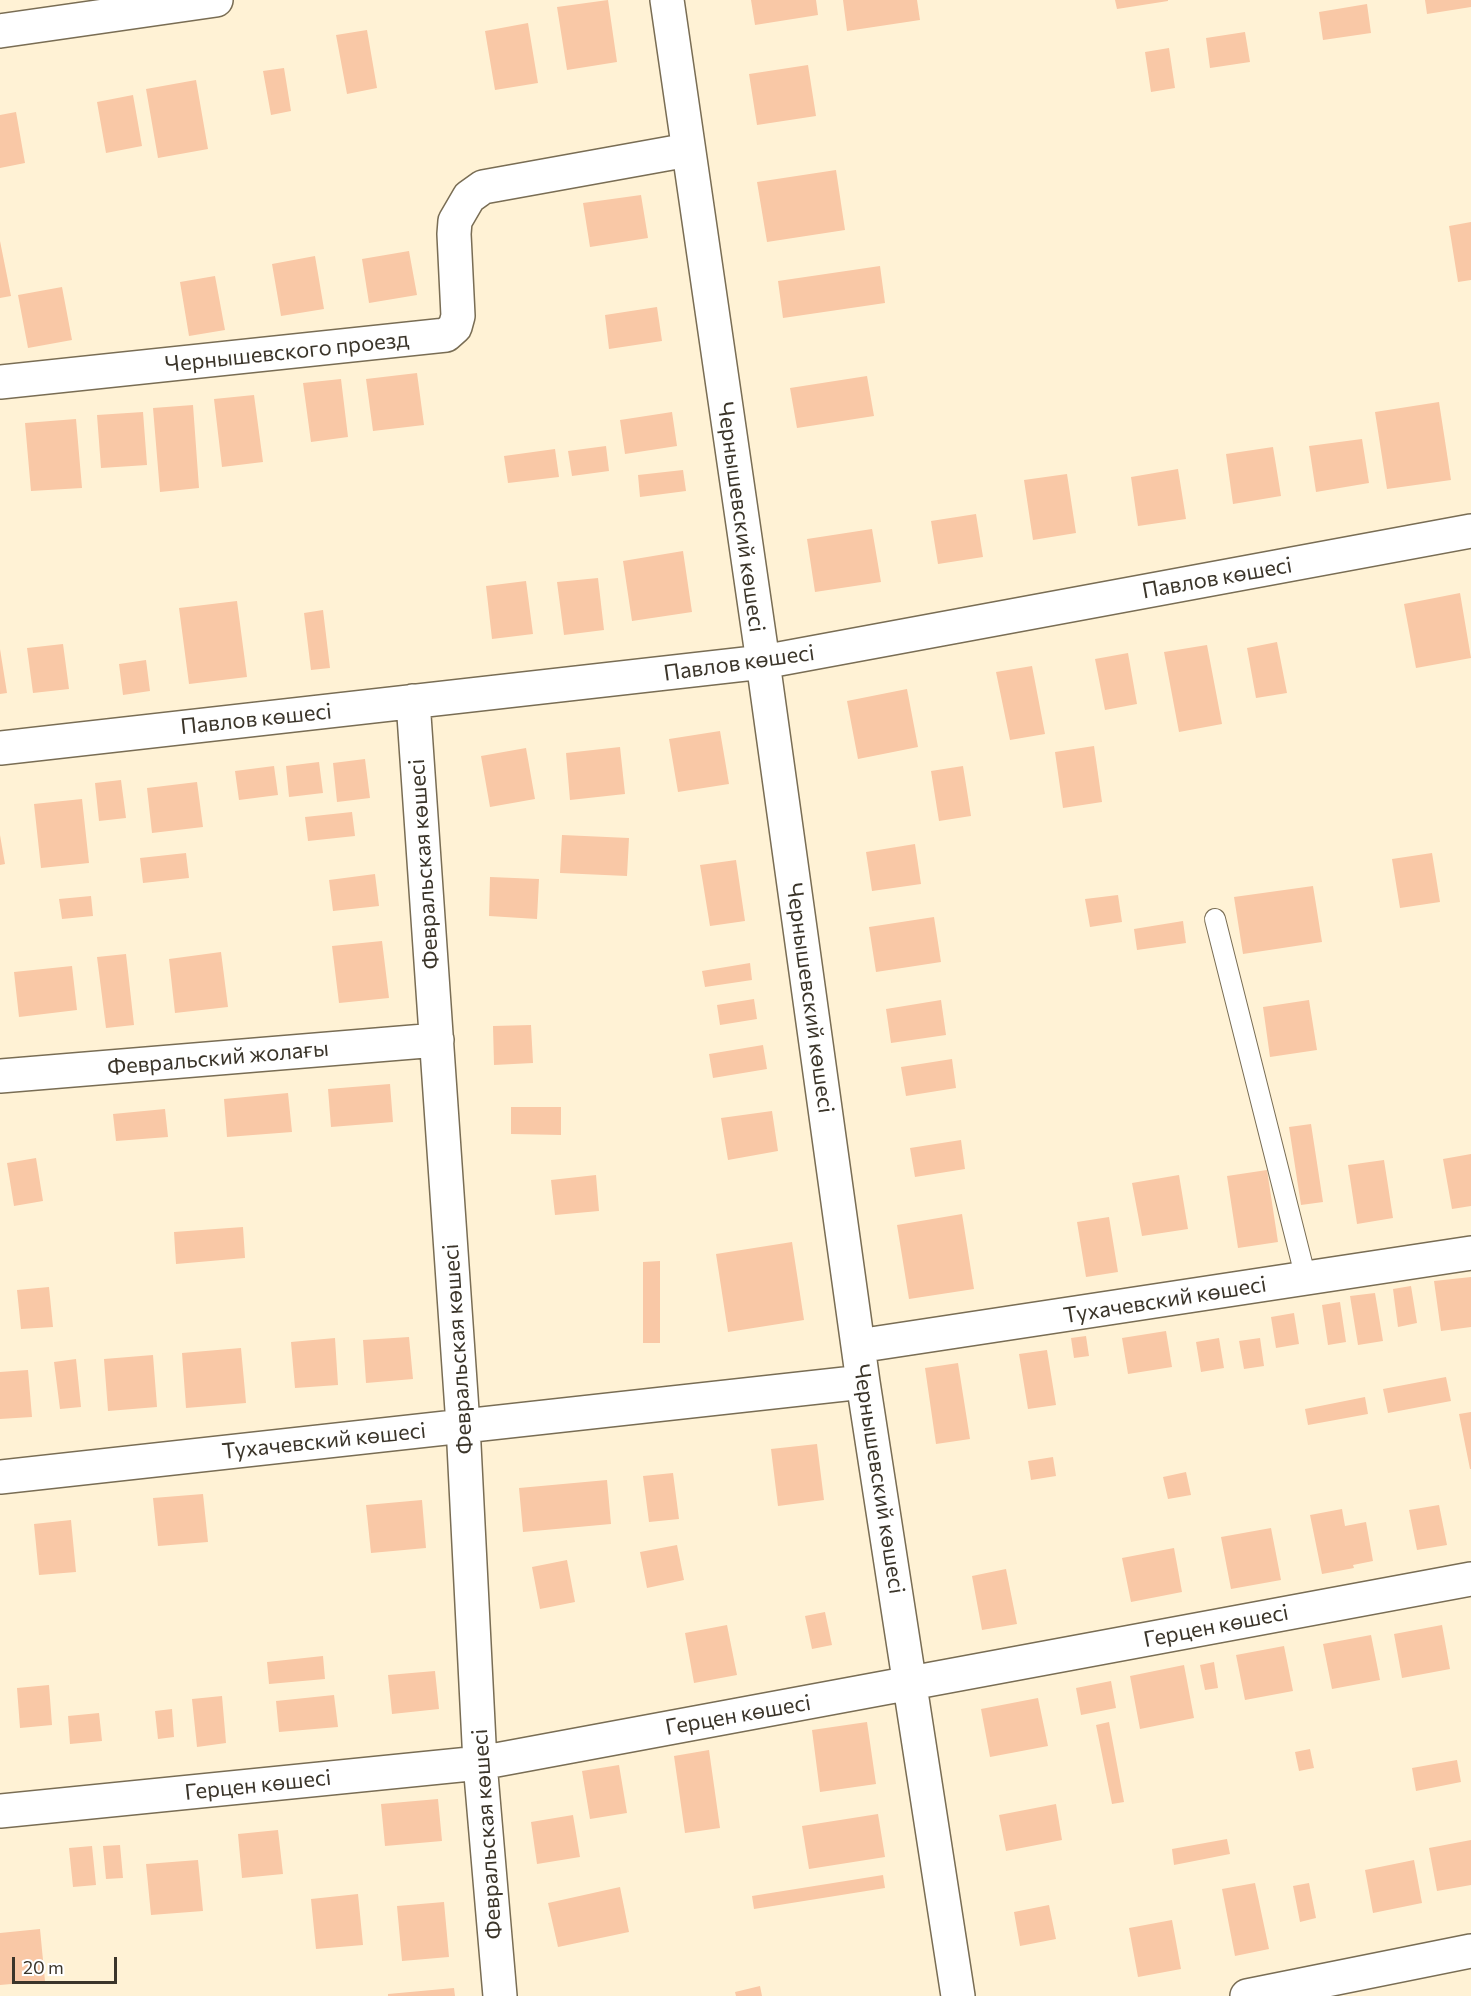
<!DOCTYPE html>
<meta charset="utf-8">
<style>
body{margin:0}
#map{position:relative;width:1471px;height:1996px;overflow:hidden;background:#fff2d5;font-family:Commissioner,sans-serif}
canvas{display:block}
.scale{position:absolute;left:12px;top:1957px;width:105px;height:27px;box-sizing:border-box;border:3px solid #3b352a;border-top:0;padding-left:8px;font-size:18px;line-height:21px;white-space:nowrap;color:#3b352a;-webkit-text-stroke:4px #fff;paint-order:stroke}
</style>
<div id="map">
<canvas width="1471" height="1996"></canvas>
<div class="scale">20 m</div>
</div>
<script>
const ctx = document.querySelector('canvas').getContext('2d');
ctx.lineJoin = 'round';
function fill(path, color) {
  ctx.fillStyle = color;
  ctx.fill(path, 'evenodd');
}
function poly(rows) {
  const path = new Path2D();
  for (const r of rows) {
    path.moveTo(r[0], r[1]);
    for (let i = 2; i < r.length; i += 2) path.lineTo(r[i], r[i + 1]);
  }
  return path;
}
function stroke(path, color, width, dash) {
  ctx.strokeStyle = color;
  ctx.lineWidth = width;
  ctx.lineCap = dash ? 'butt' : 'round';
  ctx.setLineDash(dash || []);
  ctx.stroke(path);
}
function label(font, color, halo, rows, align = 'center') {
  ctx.font = font + ' Commissioner,sans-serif';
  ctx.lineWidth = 4.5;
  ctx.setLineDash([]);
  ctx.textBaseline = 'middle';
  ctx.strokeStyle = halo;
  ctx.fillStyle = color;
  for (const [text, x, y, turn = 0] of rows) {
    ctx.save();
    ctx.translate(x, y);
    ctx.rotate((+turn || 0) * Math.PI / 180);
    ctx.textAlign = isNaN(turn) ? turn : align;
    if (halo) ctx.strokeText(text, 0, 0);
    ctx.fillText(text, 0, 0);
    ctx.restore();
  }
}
const building = poly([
 [608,0,617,62,567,70,557,7],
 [751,0,816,0,818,15,755,25],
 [843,0,917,0,920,20,847,31],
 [1115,0,1168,0,1168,1,1117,9],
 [1425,0,1471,0,1471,7,1427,14],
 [1367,4,1371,33,1323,40,1319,12],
 [528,23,538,83,495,90,485,31],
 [367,30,377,88,347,94,336,35],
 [1245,32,1250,62,1210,68,1206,38],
 [1169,48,1175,88,1151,92,1145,52],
 [808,65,816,116,757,125,749,74],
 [284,68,291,111,271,115,263,71],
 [196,80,208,149,158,158,146,89],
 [133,95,142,146,106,153,97,102],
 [16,112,25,163,0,168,0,115],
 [836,170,845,230,767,242,757,182],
 [641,195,648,238,590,247,583,203],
 [1471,222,1471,280,1458,282,1449,226],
 [0,241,11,296,0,298],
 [409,251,417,295,369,303,362,259],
 [315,256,324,309,281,316,272,264],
 [880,266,885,303,783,318,778,281],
 [215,276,225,330,189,336,180,282],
 [62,287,72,340,28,348,18,295],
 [657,307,662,341,609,349,605,315],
 [417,373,424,425,373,431,366,379],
 [867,376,874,416,797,428,790,388],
 [341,379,348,437,311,442,303,383],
 [254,395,263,462,222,467,214,399],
 [1439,402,1451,480,1387,489,1375,412],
 [193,405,199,488,160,492,153,408],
 [143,412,147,465,101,468,97,415],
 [672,412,677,446,625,454,620,420],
 [76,419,82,488,31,491,25,423],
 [1362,439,1369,483,1316,492,1309,446],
 [606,446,609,471,572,476,568,451],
 [1273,447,1281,496,1233,504,1226,454],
 [555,449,559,477,508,483,504,456],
 [1178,469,1186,519,1138,526,1131,477],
 [683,470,686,491,640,497,638,475],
 [1067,474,1076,533,1033,540,1024,480],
 [976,514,983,557,938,564,931,521],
 [872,529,881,582,815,592,807,539],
 [683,551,692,612,632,621,623,561],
 [598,578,604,630,564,635,557,582],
 [526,581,533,634,492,639,486,586],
 [1460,593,1471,658,1416,668,1404,604],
 [237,601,247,677,189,684,179,608],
 [323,610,330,668,311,670,304,613],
 [1277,642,1287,693,1256,698,1247,648],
 [63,644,69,689,33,693,27,648],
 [1207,645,1222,724,1179,732,1164,652],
 [0,649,7,693,0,694],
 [1128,653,1137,704,1105,710,1095,659],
 [146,660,150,691,123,695,119,664],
 [1032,666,1045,734,1010,740,996,672],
 [907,689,918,747,858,759,847,701],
 [720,731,729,784,678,792,669,739],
 [1094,746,1102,802,1063,808,1055,752],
 [620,747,625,794,570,800,566,753],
 [526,748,535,799,490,807,481,756],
 [365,759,370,798,337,802,333,763],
 [319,762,323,793,289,797,286,766],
 [274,766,278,795,239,800,235,771],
 [963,766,971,816,939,821,931,771],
 [121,780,126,818,99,821,95,783],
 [197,782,203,827,152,833,147,788],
 [82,799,89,863,41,868,34,804],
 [352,812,355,836,308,841,305,817],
 [0,835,5,864,0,865],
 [562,835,629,838,627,876,560,873],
 [915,844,921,884,872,891,866,852],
 [186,853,189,878,143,883,140,858],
 [1432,853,1440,902,1400,908,1392,859],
 [736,860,745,921,710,926,700,865],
 [375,874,379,906,333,911,329,880],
 [490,877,539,879,537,919,489,916],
 [1313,886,1322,942,1243,954,1234,897],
 [1118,895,1122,922,1090,927,1085,899],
 [91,896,93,916,62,919,59,899],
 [934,917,941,962,876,972,869,927],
 [1183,921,1186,943,1137,950,1134,929],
 [382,941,389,998,339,1003,332,946],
 [221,952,228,1007,175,1013,169,959],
 [126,954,134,1025,106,1028,97,957],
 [750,963,752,980,705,987,702,971],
 [72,966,77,1010,19,1017,14,972],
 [754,999,757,1019,720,1025,717,1005],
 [941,1000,946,1035,891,1043,886,1009],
 [1309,1000,1317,1050,1270,1057,1263,1007],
 [531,1025,533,1063,494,1065,493,1026],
 [763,1045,767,1069,713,1078,709,1054],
 [952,1059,956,1088,906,1096,901,1067],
 [390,1084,393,1122,331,1127,328,1089],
 [288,1093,292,1132,227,1137,224,1099],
 [511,1107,561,1107,561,1135,511,1134],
 [165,1109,168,1137,116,1141,113,1114],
 [772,1111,778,1151,728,1160,721,1118],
 [1311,1124,1323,1202,1301,1205,1289,1127],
 [961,1140,965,1169,915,1177,910,1148],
 [1471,1154,1471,1206,1452,1209,1443,1159],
 [36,1158,43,1201,14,1206,7,1163],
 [1384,1160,1393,1218,1357,1224,1348,1165],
 [1267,1170,1278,1242,1238,1248,1227,1176],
 [596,1175,599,1211,555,1215,551,1180],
 [1179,1175,1188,1229,1142,1236,1132,1183],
 [962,1214,974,1289,909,1299,897,1225],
 [1109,1217,1118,1272,1086,1277,1077,1222],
 [243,1227,245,1258,176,1264,174,1232],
 [792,1242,804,1320,728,1332,716,1254],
 [660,1261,660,1343,643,1343,643,1262],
 [1471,1277,1471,1327,1441,1331,1434,1281],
 [1411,1286,1417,1323,1398,1327,1393,1289],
 [49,1287,53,1327,21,1329,17,1290],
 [1375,1293,1383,1341,1358,1345,1350,1296],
 [1340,1302,1346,1342,1328,1345,1322,1305],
 [1294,1313,1299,1344,1276,1348,1271,1317],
 [1166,1331,1172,1367,1128,1374,1122,1338],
 [1086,1336,1089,1356,1074,1358,1071,1338],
 [409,1337,413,1379,366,1383,363,1340],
 [335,1338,338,1385,295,1388,291,1342],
 [1219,1338,1224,1368,1201,1372,1196,1342],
 [1260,1338,1264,1366,1244,1369,1239,1341],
 [241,1348,246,1403,186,1408,182,1353],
 [1047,1350,1056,1405,1028,1409,1019,1354],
 [153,1355,157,1407,108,1411,104,1359],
 [76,1359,81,1407,60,1409,54,1362],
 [958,1363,970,1439,936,1444,925,1368],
 [28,1370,32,1417,0,1419,0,1372],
 [1446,1377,1451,1401,1388,1413,1383,1389],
 [1365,1397,1368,1414,1308,1425,1305,1409],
 [1471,1412,1471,1469,1470,1469,1459,1414],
 [817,1444,824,1500,778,1506,771,1449],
 [1053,1457,1056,1476,1031,1480,1028,1461],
 [1186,1472,1191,1495,1168,1499,1163,1477],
 [673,1473,679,1519,649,1522,643,1476],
 [607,1480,611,1524,523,1532,519,1488],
 [203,1494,208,1542,158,1546,153,1498],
 [422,1500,426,1548,371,1553,366,1505],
 [1439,1505,1447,1545,1417,1550,1409,1510],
 [1342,1509,1345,1526,1366,1522,1373,1561,1353,1565,1354,1568,1322,1574,1310,1515],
 [71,1520,76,1572,39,1575,34,1524],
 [1271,1528,1281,1580,1231,1589,1221,1537],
 [677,1545,684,1580,647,1588,640,1552],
 [1174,1548,1182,1592,1131,1602,1122,1558],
 [567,1560,575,1602,540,1609,532,1567],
 [1006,1569,1017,1624,982,1630,972,1576],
 [825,1612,832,1645,812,1649,805,1616],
 [727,1625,737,1675,694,1683,685,1633],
 [1442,1625,1450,1669,1402,1678,1394,1634],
 [1371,1635,1380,1680,1332,1689,1323,1644],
 [1284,1646,1293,1691,1245,1700,1236,1655],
 [323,1656,325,1679,269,1684,267,1662],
 [1214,1662,1218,1688,1205,1690,1200,1665],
 [1184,1665,1194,1718,1140,1729,1130,1676],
 [435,1671,439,1709,392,1714,388,1675],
 [1111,1681,1116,1708,1081,1715,1076,1688],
 [49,1685,52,1725,20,1728,17,1688],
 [334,1695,338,1727,279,1732,276,1701],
 [222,1696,226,1743,197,1747,192,1699],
 [1038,1698,1048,1746,990,1757,981,1709],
 [172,1709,174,1737,158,1739,155,1711],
 [99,1713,102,1741,70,1744,68,1716],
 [867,1722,876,1784,820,1792,812,1730],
 [1109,1722,1124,1802,1112,1804,1096,1725],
 [1310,1749,1314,1768,1299,1771,1295,1752],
 [709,1750,720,1828,685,1833,674,1756],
 [1457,1760,1461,1782,1416,1791,1412,1768],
 [619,1765,627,1813,590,1819,582,1771],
 [438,1799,442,1841,385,1846,381,1804],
 [1056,1804,1062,1840,1006,1851,999,1815],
 [878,1814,885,1857,809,1869,802,1826],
 [573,1815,580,1857,537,1864,531,1822],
 [278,1830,283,1874,242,1878,238,1834],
 [1227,1839,1230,1854,1174,1865,1172,1849],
 [1471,1840,1471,1885,1437,1891,1429,1848],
 [120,1845,123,1878,106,1879,103,1846],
 [92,1846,96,1885,73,1887,69,1848],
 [198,1860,203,1911,151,1915,146,1864],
 [1414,1860,1422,1903,1373,1913,1365,1870],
 [883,1875,885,1888,754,1909,752,1896],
 [1255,1883,1269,1949,1235,1956,1222,1889],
 [1309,1883,1316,1918,1300,1922,1293,1886],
 [620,1887,629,1932,558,1947,548,1903],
 [358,1894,363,1945,316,1949,311,1899],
 [444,1902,449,1957,402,1961,397,1906],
 [1049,1905,1056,1939,1020,1946,1014,1912],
 [1172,1920,1181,1969,1138,1977,1129,1928],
 [40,1929,45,1981,0,1985,0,1933],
 [760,1986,762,1996,736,1996,735,1992],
 [454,1988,455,1996,388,1996,388,1994]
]);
const lane = poly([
 [1215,919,1306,1279]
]);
const street = poly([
 [667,0,763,662,863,1382,958,1996],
 [0,31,216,0],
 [0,382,446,335,455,327,458,316,454,234,455,221,469,197,483,187,688,150],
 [413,701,463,1425,480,1763,500,1996],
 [0,748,763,662,1471,531],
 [0,1076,437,1040],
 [858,1346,1471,1253],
 [0,1477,863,1382],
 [0,1811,480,1763,1471,1579],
 [1247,1996,1471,1951]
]);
const streetNames = [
 ["Чернышевского проезд",287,352,-6],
 ["Чернышевский көшесі",741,517,82],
 ["Павлов көшесі",1217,578,-10],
 ["Павлов көшесі",739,663,-8],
 ["Павлов көшесі",256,719,-6],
 ["Февральская көшесі",424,864,-94],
 ["Чернышевский көшесі",810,998,82],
 ["Февральский жолағы",218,1058,-5],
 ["Тухачевский көшесі",1165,1300,-9],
 ["Февральская көшесі",458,1349,-94],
 ["Тухачевский көшесі",324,1441,-6],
 ["Чернышевский көшесі",879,1479,81],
 ["Герцен көшесі",1216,1626,-11],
 ["Герцен көшесі",738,1715,-10],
 ["Герцен көшесі",258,1785,-6],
 ["Февральская көшесі",487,1834,-94]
];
fill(building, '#f9c8a6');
stroke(lane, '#796d54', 22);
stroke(street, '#796d54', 36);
stroke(lane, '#fff', 20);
stroke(street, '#fff', 33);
label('22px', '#3b352a', '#fff', streetNames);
</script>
